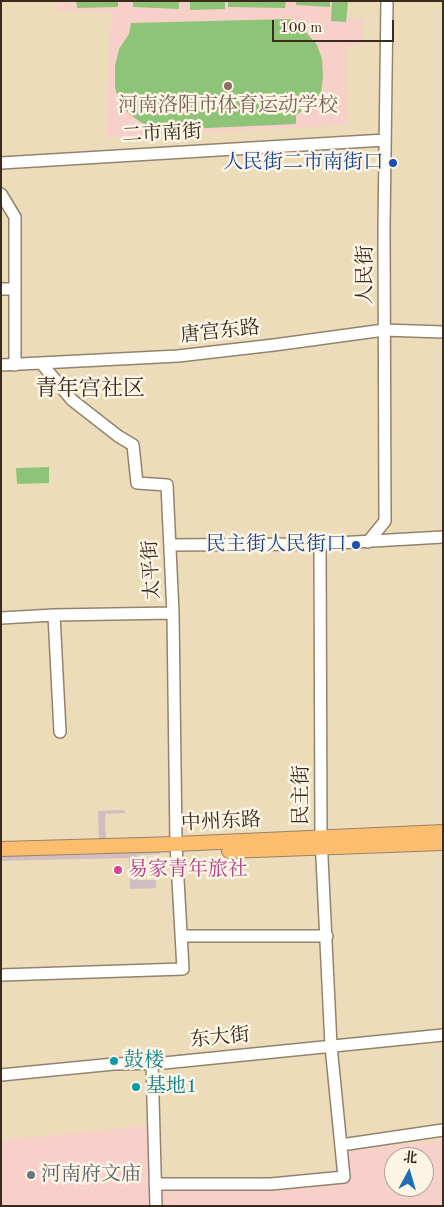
<!DOCTYPE html>
<meta charset="utf-8">
<style>
body{margin:0}
#map{position:relative;width:444px;height:1207px;overflow:hidden;background:#eddcba;font-family:"Old Standard TT","Noto Serif SC",serif}
canvas{display:block}
.frame{position:absolute;inset:0;border:2px solid #3b2a1e;pointer-events:none}
.north{position:absolute;left:384px;top:1147px;width:50px;height:50px;box-sizing:border-box;background:#fcf5e5;border:1px solid #afa495;border-radius:50%;rotate:6deg;font-size:14px;font-weight:700;line-height:20px;text-align:center;color:#3b2a1e}
.north::after{content:'';display:block;margin:auto;width:18px;height:22px;background:#1f6fb2;clip-path:polygon(50% 0,100% 100%,50% 72%,0 100%)}
.scale{position:absolute;left:272px;top:20px;width:122px;height:22px;box-sizing:border-box;border:2px solid #3b2a1e;border-top:0;padding-left:6px;font-size:15px;line-height:18px;white-space:nowrap;color:#3b2a1e;-webkit-text-stroke:4px #fcf5e5;paint-order:stroke}
</style>
<div id="map">
<canvas width="444" height="1207"></canvas>
<div class="frame"></div>
<div class="north">北</div>
<div class="scale">100 m</div>
</div>
<script>
const ctx = document.querySelector('canvas').getContext('2d');
ctx.lineJoin = 'round';
function fill(path, color) {
  ctx.fillStyle = color;
  ctx.fill(path, 'evenodd');
}
function poly(rows) {
  const path = new Path2D();
  for (const r of rows) {
    path.moveTo(r[0], r[1]);
    for (let i = 2; i < r.length; i += 2) path.lineTo(r[i], r[i + 1]);
  }
  return path;
}
function stroke(path, color, width, dash) {
  ctx.strokeStyle = color;
  ctx.lineWidth = width;
  ctx.lineCap = dash ? 'butt' : 'round';
  ctx.setLineDash(dash || []);
  ctx.stroke(path);
}
function label(font, color, halo, rows, align = 'center') {
  ctx.font = font + ' "Old Standard TT","Noto Serif SC",serif';
  ctx.lineWidth = 5;
  ctx.setLineDash([]);
  ctx.textBaseline = 'middle';
  ctx.strokeStyle = halo;
  ctx.fillStyle = color;
  for (const [text, x, y, turn = 0] of rows) {
    ctx.save();
    ctx.translate(x, y);
    ctx.rotate((+turn || 0) * Math.PI / 180);
    ctx.textAlign = isNaN(turn) ? turn : align;
    if (halo) ctx.strokeText(text, 0, 0);
    ctx.fillText(text, 0, 0);
    ctx.restore();
  }
}
const built = poly([
 [58,1,348,1,348,18,364,19,364,46,348,46,347,125,106,137,111,12,58,11],
 [154,1125,155,1184,344,1177,345,1151,443,1140,443,1206,1,1206,1,1140],
 [394,1157,424,1157,424,1187,394,1187]
]);
const industrial = poly([
 [125,810,125,813,105,814,106,842,159,841,160,854,137,855,138,880,156,880,156,888,130,889,129,858,1,861,1,844,99,841,98,811]
]);
const green = poly([
 [76,1,118,1,118,7,77,8],
 [133,1,179,1,179,9,133,7],
 [190,1,225,1,225,9,190,10],
 [228,1,286,1,285,8,228,7],
 [296,1,330,1,330,7,296,5],
 [332,1,348,1,346,22,331,21],
 [290,19,305,31,317,45,322,59,323,77,321,92,312,105,296,115,296,124,163,130,142,123,128,113,119,102,115,87,115,66,119,49,129,34,131,23],
 [49,467,49,483,17,484,16,468]
]);
const minor = poly([
 [1,163,385,140],
 [1,194,15,217,15,365],
 [1,289,15,289],
 [1,365,178,356,274,345,384,330,443,332],
 [368,542,385,521,384,227,387,1],
 [170,545,320,544,443,537],
 [54,615,60,732],
 [1,618,54,615,173,613],
 [181,936,327,936],
 [1,975,183,969,176,844,173,613,167,485,137,483,133,445,118,436,72,400,42,364],
 [152,1063,156,1206],
 [1,1075,114,1064,164,1063,443,1035],
 [341,1145,443,1130],
 [155,1184,271,1184,344,1177,331,1046,321,837,320,544]
]);
const major = poly([
 [1,849,176,844,443,832],
 [229,851,443,843]
]);
const markers = [
 [228,86,5,"#8d6e63"],
 [393,163,5,"#1a4fb4"],
 [356,545,5,"#1a4fb4"],
 [118,870,5,"#d1479c"],
 [114,1061,5,"#0f9aa8"],
 [136,1087,5,"#0f9aa8"],
 [31,1175,5,"#6b7280"]
];
const educationNames = [
 ["河南洛阳市体育运动学校",228,106]
];
const streetNames = [
 ["二市南街",162,134,-3],
 ["人民街",366,275,-90],
 ["唐宫东路",220,332,-6],
 ["太平街",152,570,-93],
 ["民主街",302,795,-90],
 ["中州东路",221,822,-3],
 ["东大街",220,1038,-6]
];
const transitNames = [
 ["人民街二市南街口",383,163],
 ["民主街人民街口",346,545]
];
const hotelNames = [
 ["易家青年旅社",128,870]
];
const cultureNames = [
 ["鼓楼",124,1061],
 ["基地1",146,1087]
];
const worshipNames = [
 ["河南府文庙",41,1175]
];
const quarterNames = [
 ["青年宫社区",90,389]
];
fill(built, '#f7d0c9');
fill(industrial, '#d2bec1');
fill(green, '#8ec477');
stroke(minor, '#94836c', 14);
stroke(major, '#94836c', 16);
stroke(minor, '#fff', 11);
stroke(major, '#fcbd6f', 14);
for (const [x, y, r, color] of markers) {
  const dot = new Path2D();
  dot.arc(x, y, r, 0, 2 * Math.PI);
  ctx.fillStyle = color;
  ctx.fill(dot);
  stroke(dot, '#fcf5e5', 2);
}
label('20px', '#785e54', '#fcf5e5', educationNames);
label('20px', '#3b2a1e', '#fcf5e5', streetNames);
label('20px', '#164399', '#fcf5e5', transitNames, 'right');
label('20px', '#b23c85', '#fcf5e5', hotelNames, 'left');
label('20px', '#0d838f', '#fcf5e5', cultureNames, 'left');
label('20px', '#5b616d', '#fcf5e5', worshipNames, 'left');
label('22px', '#3b2a1e', '#fcf5e5', quarterNames);
</script>
